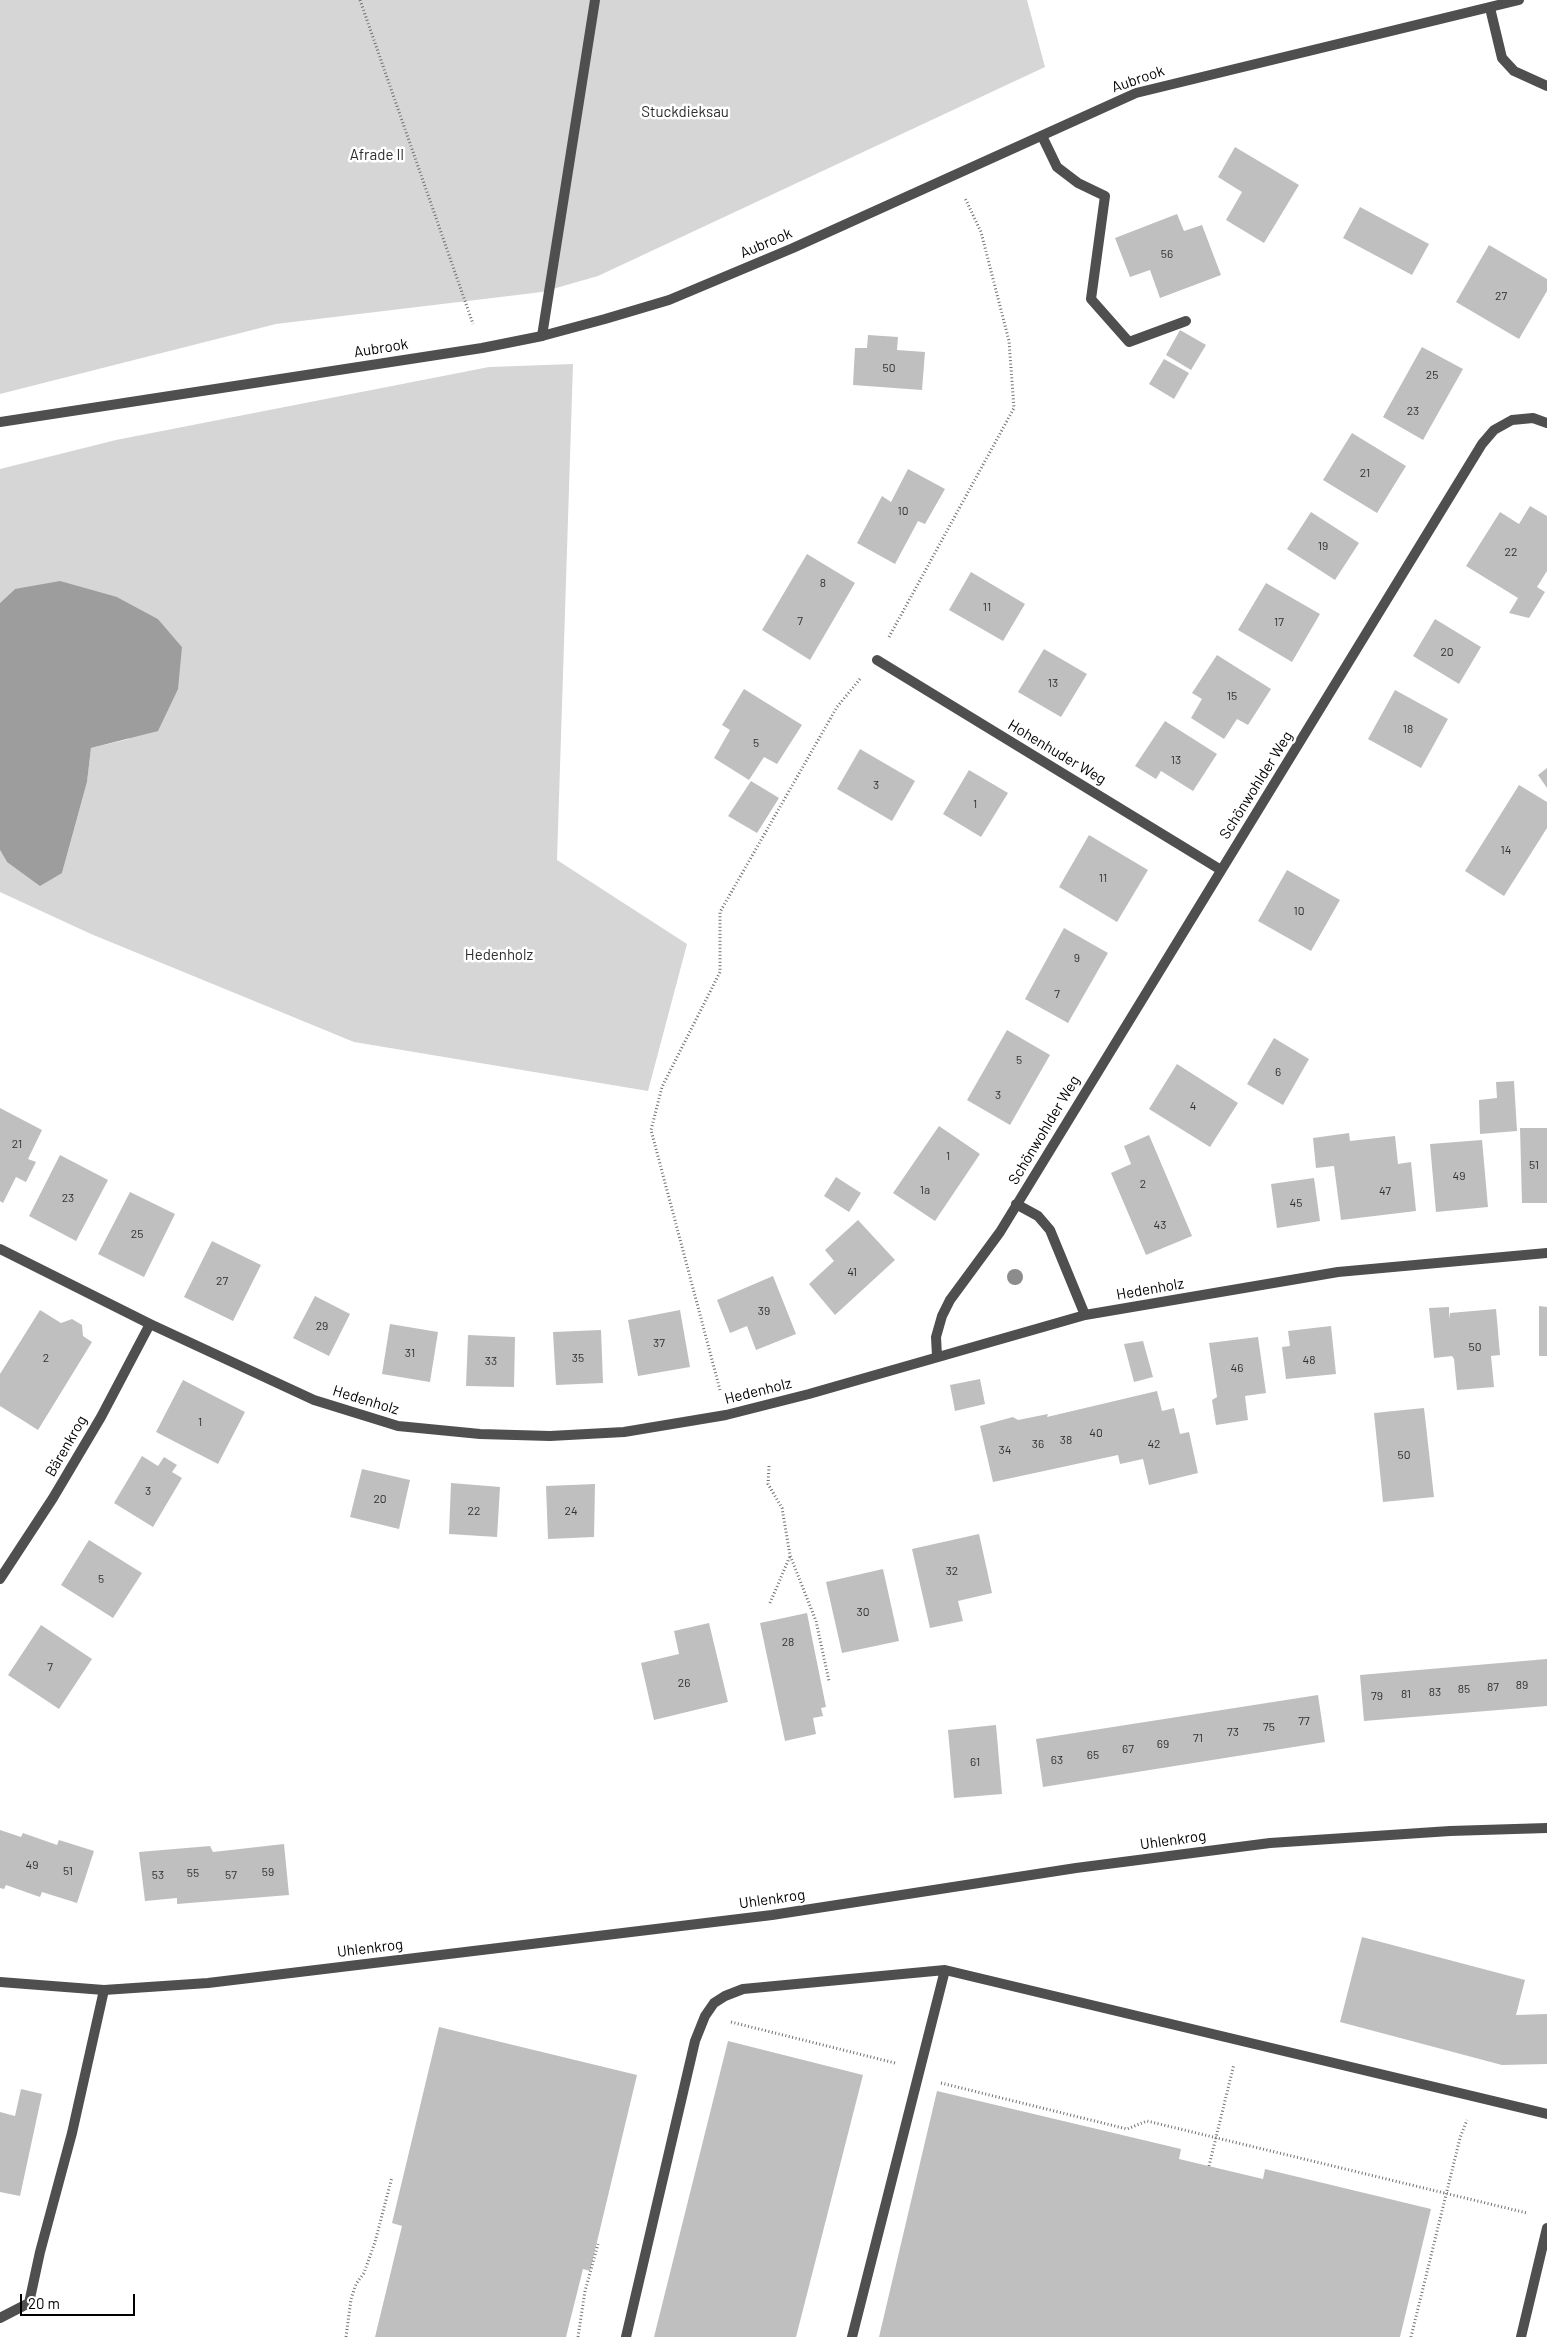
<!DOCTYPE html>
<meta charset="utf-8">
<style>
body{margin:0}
#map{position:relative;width:1547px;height:2337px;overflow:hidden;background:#fff;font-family:Barlow,sans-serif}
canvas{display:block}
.scale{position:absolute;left:20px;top:2294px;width:115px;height:22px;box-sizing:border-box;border:2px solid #000;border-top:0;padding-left:6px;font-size:15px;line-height:18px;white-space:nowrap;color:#000;-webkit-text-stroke:4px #fff;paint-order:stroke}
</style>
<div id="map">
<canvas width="1547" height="2337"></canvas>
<div class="scale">20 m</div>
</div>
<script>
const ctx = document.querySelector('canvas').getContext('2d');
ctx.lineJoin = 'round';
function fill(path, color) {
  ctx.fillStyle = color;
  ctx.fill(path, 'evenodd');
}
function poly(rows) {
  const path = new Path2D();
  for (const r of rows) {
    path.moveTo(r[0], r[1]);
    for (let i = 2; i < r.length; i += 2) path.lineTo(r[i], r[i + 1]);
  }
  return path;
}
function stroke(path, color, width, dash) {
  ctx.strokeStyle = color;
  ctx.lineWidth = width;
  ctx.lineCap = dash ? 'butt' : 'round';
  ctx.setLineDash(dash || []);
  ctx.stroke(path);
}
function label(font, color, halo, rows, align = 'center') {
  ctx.font = font + ' Barlow,sans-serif';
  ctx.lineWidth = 5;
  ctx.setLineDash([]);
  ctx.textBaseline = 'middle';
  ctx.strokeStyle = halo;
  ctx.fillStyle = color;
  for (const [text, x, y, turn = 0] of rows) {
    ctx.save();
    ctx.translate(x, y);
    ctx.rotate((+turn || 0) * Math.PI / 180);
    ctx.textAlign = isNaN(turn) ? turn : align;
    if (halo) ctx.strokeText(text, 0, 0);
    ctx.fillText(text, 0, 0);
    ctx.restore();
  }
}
const green = poly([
 [0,0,1027,0,1045,67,598,276,542,292,276,324,0,394],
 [573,364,557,860,687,944,648,1091,354,1042,91,934,0,892,0,850,7,862,62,873,87,782,91,748,129,739,182,647,158,619,117,597,15,589,0,603,0,469,116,440,489,367]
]);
const water = poly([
 [60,581,117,597,158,619,182,647,178,689,158,731,91,748,87,782,62,873,40,886,7,862,0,850,0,603,15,589]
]);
const building = poly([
 [1235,147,1299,185,1264,243,1226,220,1242,192,1218,177],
 [1360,207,1429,244,1412,275,1343,238],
 [1177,214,1184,231,1202,225,1221,275,1160,298,1150,270,1130,277,1115,238],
 [1489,245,1547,279,1547,291,1519,339,1456,302],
 [1180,330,1206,345,1191,370,1166,355],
 [868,335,898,337,897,350,925,352,922,390,853,385,855,348,867,348],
 [1422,347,1463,369,1423,440,1383,417],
 [1164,359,1189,373,1174,399,1149,384],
 [1352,433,1406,466,1377,513,1323,480],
 [908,469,945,489,925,524,918,521,895,564,857,543,882,496,891,502],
 [1530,506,1547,516,1547,571,1537,587,1545,592,1529,618,1509,613,1518,598,1466,566,1500,512,1519,524],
 [1311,512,1359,543,1335,580,1287,549],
 [807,554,855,583,810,660,762,630],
 [971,572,1025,604,1003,641,949,610],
 [1266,583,1320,614,1292,662,1238,630],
 [1435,619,1481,647,1459,684,1413,656],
 [1044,649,1087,674,1061,717,1018,692],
 [1217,655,1271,689,1248,725,1237,719,1224,739,1191,718,1202,699,1192,693],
 [744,689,802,725,777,764,764,757,749,780,714,758,730,730,722,725],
 [1395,690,1448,719,1421,768,1368,739],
 [1165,721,1217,754,1193,791,1161,771,1156,779,1135,766],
 [860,749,915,781,892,821,837,789],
 [1547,768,1547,788,1538,775],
 [969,770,1008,793,981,837,943,814],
 [751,781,779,798,757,833,728,816],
 [1519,785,1547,802,1547,828,1504,896,1465,871],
 [1089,835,1148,870,1117,922,1059,887],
 [1287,870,1340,900,1311,951,1258,921],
 [1064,928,1108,953,1068,1023,1025,999],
 [1007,1030,1050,1055,1010,1125,967,1100],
 [1274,1038,1309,1059,1283,1105,1247,1084],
 [1177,1064,1238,1103,1210,1147,1149,1109],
 [1514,1081,1517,1131,1480,1134,1479,1100,1497,1098,1496,1082],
 [0,1108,42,1130,28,1159,36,1162,26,1182,16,1177,3,1203,0,1201],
 [939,1126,980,1154,935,1221,893,1193],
 [1520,1128,1547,1128,1547,1203,1522,1203],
 [1349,1133,1350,1141,1395,1136,1398,1164,1411,1162,1416,1211,1341,1220,1334,1166,1316,1168,1313,1138],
 [1149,1135,1192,1236,1146,1255,1111,1173,1131,1164,1124,1146],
 [1482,1140,1488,1207,1436,1212,1430,1144],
 [60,1155,108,1180,76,1241,29,1216],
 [836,1177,861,1193,849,1212,824,1196],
 [1314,1178,1320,1221,1277,1228,1271,1184],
 [130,1192,175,1214,144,1277,98,1254],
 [858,1220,895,1260,835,1315,809,1284,834,1261,825,1250],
 [212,1241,261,1265,233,1321,184,1297],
 [773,1276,796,1334,756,1350,747,1326,730,1333,717,1300],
 [315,1296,350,1314,329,1356,293,1338],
 [1539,1306,1547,1307,1547,1356,1539,1356],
 [1449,1307,1449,1319,1450,1313,1496,1309,1500,1355,1491,1356,1494,1387,1457,1390,1454,1359,1452,1356,1434,1358,1429,1308],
 [40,1310,61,1323,72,1319,82,1325,83,1336,92,1342,38,1430,0,1406,0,1374],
 [680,1310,690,1367,638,1376,628,1320],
 [390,1324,438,1332,430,1382,382,1374],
 [1331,1326,1336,1374,1286,1379,1282,1347,1290,1346,1288,1331],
 [601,1330,603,1383,556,1385,553,1332],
 [468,1335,515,1337,514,1387,466,1386],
 [1258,1337,1266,1393,1245,1396,1248,1420,1216,1425,1212,1400,1217,1397,1209,1343],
 [1143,1341,1153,1377,1134,1382,1124,1344],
 [980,1379,985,1404,955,1411,950,1385],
 [183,1380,245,1412,218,1464,156,1432],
 [1157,1391,1162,1411,1174,1408,1180,1434,1189,1432,1198,1473,1149,1485,1143,1459,1120,1464,1118,1455,993,1482,980,1426,1013,1417,1018,1420,1048,1414,1047,1417],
 [1424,1408,1434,1497,1383,1502,1374,1413],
 [142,1456,158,1466,164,1457,177,1465,172,1472,182,1478,153,1527,114,1503],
 [362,1469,410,1480,399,1529,350,1517],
 [451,1483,500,1487,497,1537,449,1534],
 [595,1484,594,1537,548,1539,546,1486],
 [979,1534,992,1593,958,1601,963,1621,930,1628,912,1549],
 [89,1540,142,1573,113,1618,61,1585],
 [883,1569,899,1641,842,1653,826,1582],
 [807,1613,826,1707,821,1708,823,1716,813,1718,816,1734,785,1741,760,1623],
 [709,1623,728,1702,654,1720,641,1663,679,1654,674,1631],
 [41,1625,92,1659,59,1709,8,1675],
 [1547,1659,1547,1706,1364,1721,1360,1675],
 [1318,1695,1325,1742,1043,1787,1036,1739],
 [996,1725,1002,1794,954,1798,948,1730],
 [0,1830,21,1837,23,1833,57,1845,59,1840,94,1851,77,1903,42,1892,40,1897,6,1885,4,1889,0,1888],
 [284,1844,289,1895,177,1904,177,1898,145,1901,139,1852,210,1846,213,1852],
 [1362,1937,1525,1980,1516,2015,1547,2014,1547,2064,1502,2065,1340,2022],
 [439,2027,637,2075,590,2271,583,2269,566,2337,375,2337,402,2226,392,2223],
 [728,2041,863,2075,796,2337,654,2337],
 [21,2089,42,2094,20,2196,0,2192,0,2112,15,2116],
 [937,2091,1181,2149,1179,2159,1263,2179,1265,2169,1431,2209,1400,2337,879,2337]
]);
const path = poly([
 [360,0,473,324],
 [889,637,1014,408,1009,341,981,232,965,198],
 [720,1390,651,1130,662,1087,720,972,720,912,837,707,860,679],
 [769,1466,768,1484,782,1508,790,1555,816,1621,829,1681],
 [770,1603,790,1556],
 [731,2022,895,2063],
 [941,2083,1127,2129,1147,2121,1527,2213],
 [1209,2166,1234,2064],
 [346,2337,351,2299,356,2284,364,2273,375,2242,392,2177],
 [578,2337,585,2291,598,2244],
 [1411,2337,1460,2138,1467,2120]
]);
const service = poly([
 [1490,8,1502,58,1514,71,1547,86],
 [1042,136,1057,167,1078,183,1105,196,1091,299,1129,342,1186,321],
 [542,336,595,0],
 [0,2318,29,2303,40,2252,72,2133,104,1990],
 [626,2337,695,2041,705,2016,714,2003,725,1996,743,1989,945,1970,1547,2114],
 [852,2337,945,1970],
 [1521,2337,1547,2228]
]);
const minor = poly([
 [0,422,482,348,542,336,605,319,669,300,793,248,1136,93,1519,0],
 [877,660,1221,870],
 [1016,1204,1038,1216,1050,1230,1085,1315],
 [0,1249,150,1324,314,1400,398,1426,480,1434,550,1436,624,1432,726,1415,809,1394,1085,1315,1338,1272,1547,1253],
 [937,1356,936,1337,942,1316,950,1300,1000,1232,1482,444,1494,430,1512,420,1533,418,1547,423],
 [0,1579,53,1498,101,1417,150,1324],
 [0,1982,104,1990,208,1983,772,1915,1076,1868,1270,1843,1450,1831,1547,1828]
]);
const trees = [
 [1015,1277]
];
const numberNames = [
 ["56",1167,254],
 ["27",1501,296],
 ["50",889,368],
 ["25",1432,375],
 ["23",1413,411],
 ["21",1365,473],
 ["10",903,511],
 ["19",1323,546],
 ["22",1511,552],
 ["8",823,583],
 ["11",987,607],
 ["7",800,621],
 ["17",1279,622],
 ["20",1447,652],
 ["13",1053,683],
 ["15",1232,696],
 ["18",1408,729],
 ["5",756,743],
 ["13",1176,760],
 ["3",876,785],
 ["1",975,804],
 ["14",1506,850],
 ["11",1103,878],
 ["10",1299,911],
 ["9",1077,958],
 ["7",1057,994],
 ["5",1019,1060],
 ["6",1278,1072],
 ["3",998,1095],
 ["4",1193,1106],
 ["21",17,1144],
 ["1",948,1156],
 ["51",1534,1165],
 ["49",1459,1176],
 ["2",1143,1184],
 ["1a",925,1190],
 ["47",1385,1191],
 ["23",68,1198],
 ["45",1296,1203],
 ["43",1160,1225],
 ["25",137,1234],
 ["41",852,1272],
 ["27",222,1281],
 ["39",764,1311],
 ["29",322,1326],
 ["37",659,1343],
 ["50",1475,1347],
 ["31",410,1353],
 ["2",46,1358],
 ["35",578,1358],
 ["48",1309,1360],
 ["33",491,1361],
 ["46",1237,1368],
 ["1",200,1422],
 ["40",1096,1433],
 ["38",1066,1440],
 ["36",1038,1444],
 ["42",1154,1444],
 ["34",1005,1450],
 ["50",1404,1455],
 ["3",148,1491],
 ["20",380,1499],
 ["22",474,1511],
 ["24",571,1511],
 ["32",952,1571],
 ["5",101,1579],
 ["30",863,1612],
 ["28",788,1642],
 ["7",50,1667],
 ["26",684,1683],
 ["89",1522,1685],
 ["87",1493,1687],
 ["85",1464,1689],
 ["83",1435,1692],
 ["81",1406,1694],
 ["79",1377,1696],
 ["77",1304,1721],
 ["75",1269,1727],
 ["73",1233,1732],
 ["71",1198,1738],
 ["69",1163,1744],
 ["67",1128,1749],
 ["65",1093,1755],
 ["63",1057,1760],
 ["61",975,1762],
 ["49",32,1865],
 ["51",68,1871],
 ["59",268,1872],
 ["55",193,1873],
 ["53",158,1875],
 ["57",231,1875]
];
const streetNames = [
 ["Aubrook",1138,79,-19],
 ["Aubrook",766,243,-23],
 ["Aubrook",381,348,-9],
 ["Hohenhuder Weg",1057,752,31],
 ["Schönwohlder Weg",1256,785,-58],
 ["Schönwohlder Weg",1044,1130,-59],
 ["Hedenholz",1150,1289,-10],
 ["Hedenholz",758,1391,-14],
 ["Hedenholz",366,1400,17],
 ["Bärenkrog",66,1446,-60],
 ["Uhlenkrog",1173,1840,-8],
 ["Uhlenkrog",772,1899,-8],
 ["Uhlenkrog",370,1948,-7]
];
const parkNames = [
 ["Stuckdieksau",685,112],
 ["Afrade II",377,155],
 ["Hedenholz",499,955]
];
fill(green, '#d6d6d6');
fill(water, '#9d9d9d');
fill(building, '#bfbfbf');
stroke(path, '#717171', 3, [1, 2.5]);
stroke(service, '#4f4f4f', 10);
stroke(minor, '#4f4f4f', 10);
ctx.fillStyle = '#8c8c8c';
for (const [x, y] of trees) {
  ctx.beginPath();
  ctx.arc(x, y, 8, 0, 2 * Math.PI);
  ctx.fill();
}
label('12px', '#303030', null, numberNames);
label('15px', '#000', '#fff', streetNames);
label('15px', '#2d2d2d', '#fff', parkNames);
</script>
